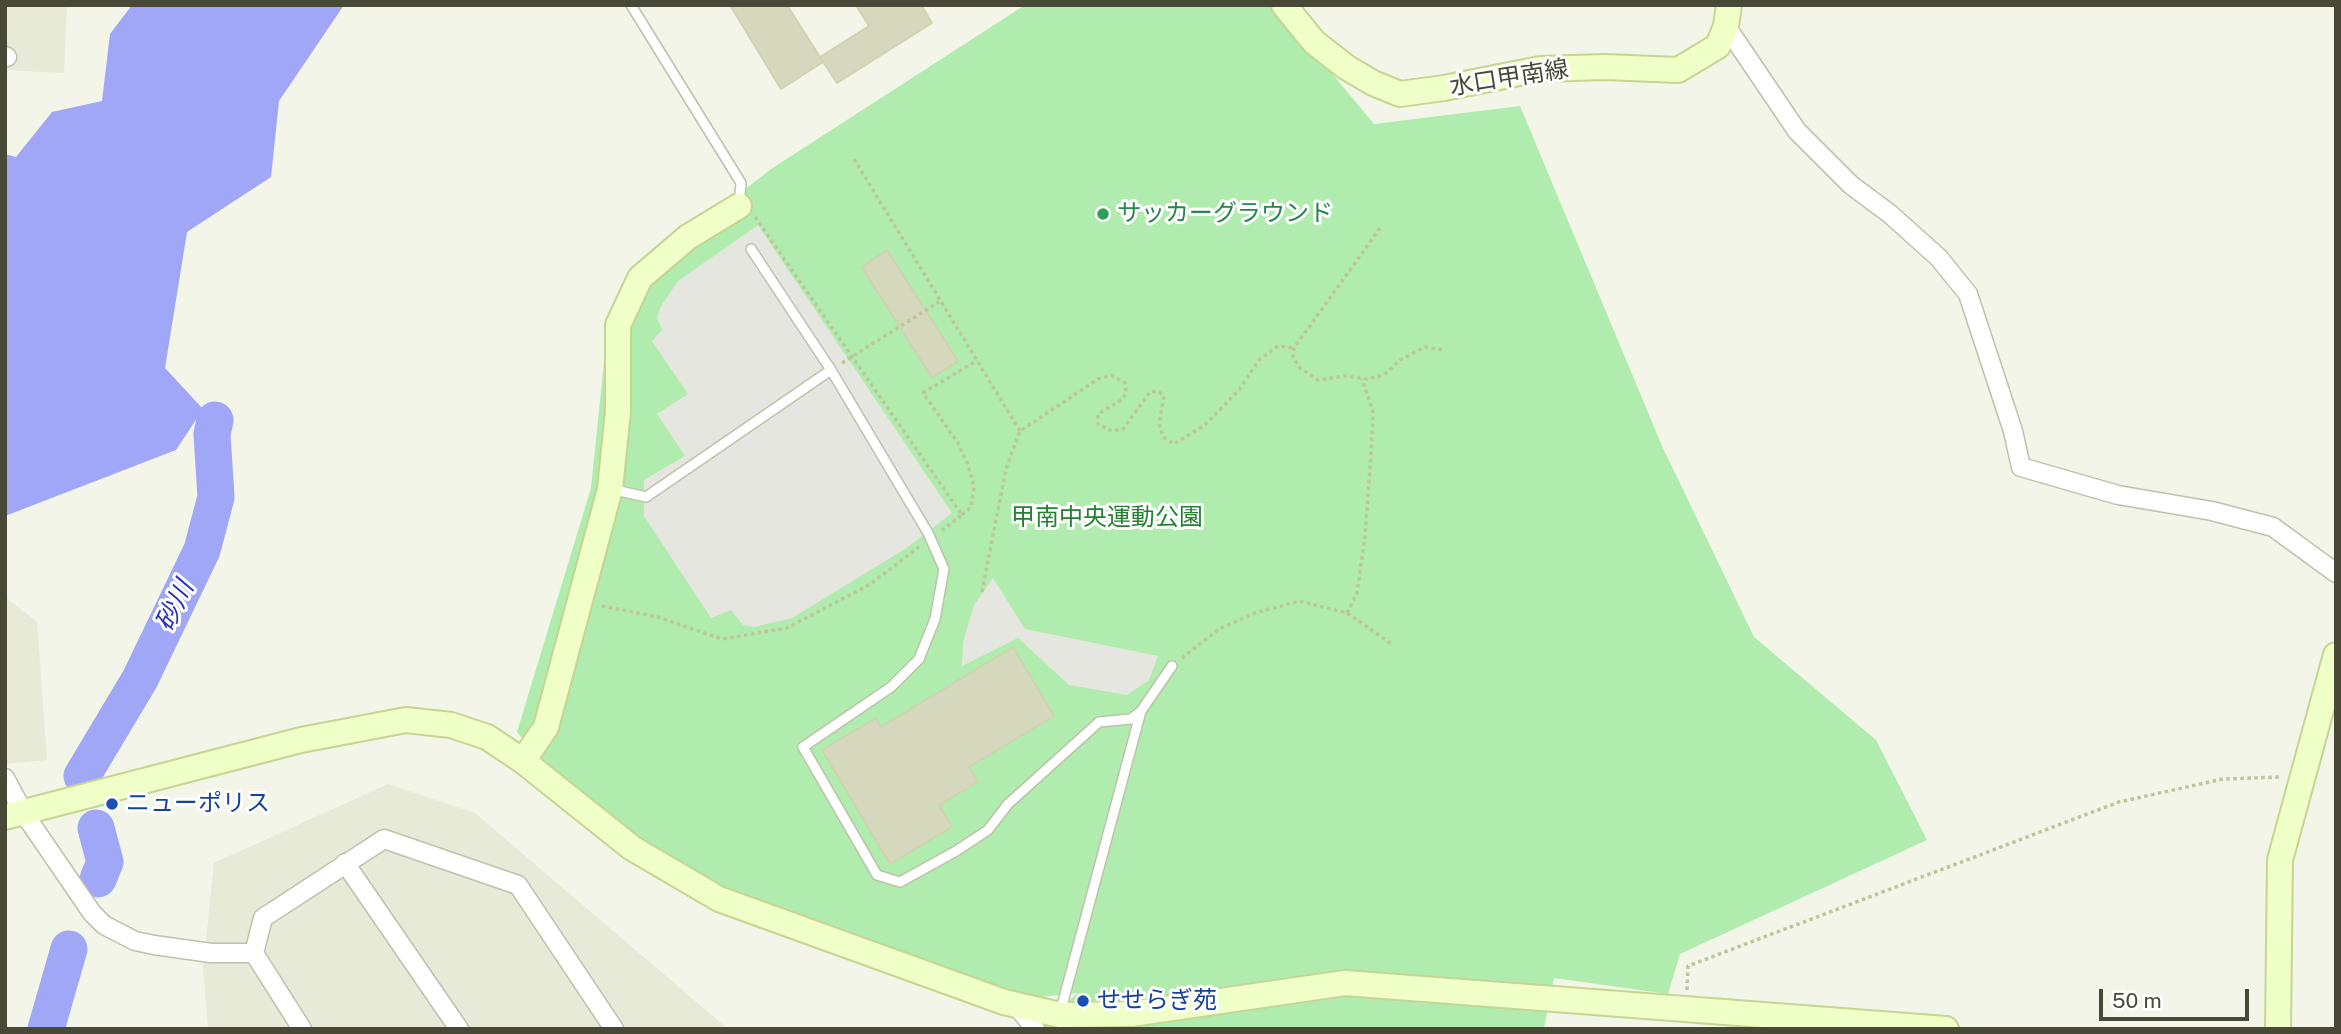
<!DOCTYPE html>
<meta charset="utf-8">
<style>
body{margin:0}
#map{position:relative;width:2341px;height:1034px;overflow:hidden;background:#f2f5e8;font-family:"Public Sans",sans-serif}
canvas{display:block}
.frame{position:absolute;inset:0;border:7px solid #474936;pointer-events:none}
.scale{position:absolute;left:2099px;top:989px;width:150px;height:32px;box-sizing:border-box;border:4px solid #474936;border-top:0;padding-left:9px;font-size:21px;line-height:24px;white-space:nowrap;color:#474936;-webkit-text-stroke:5px #fff;paint-order:stroke}
</style>
<div id="map">
<canvas width="2341" height="1034"></canvas>
<div class="frame"></div>
<div class="scale">50 m</div>
</div>
<script>
const ctx = document.querySelector('canvas').getContext('2d');
ctx.lineJoin = 'round';
function fill(path, color) {
  ctx.fillStyle = color;
  ctx.fill(path, 'evenodd');
}
function poly(rows) {
  const path = new Path2D();
  for (const r of rows) {
    path.moveTo(r[0], r[1]);
    for (let i = 2; i < r.length; i += 2) path.lineTo(r[i], r[i + 1]);
  }
  return path;
}
function stroke(path, color, width, dash) {
  ctx.strokeStyle = color;
  ctx.lineWidth = width;
  ctx.lineCap = dash ? 'butt' : 'round';
  ctx.setLineDash(dash || []);
  ctx.stroke(path);
}
function label(font, color, halo, rows, align = 'center') {
  ctx.font = font + ' "Public Sans","Noto Sans JP",sans-serif';
  ctx.lineWidth = 6;
  ctx.setLineDash([]);
  ctx.textBaseline = 'middle';
  ctx.strokeStyle = halo;
  ctx.fillStyle = color;
  for (const [text, x, y, turn = 0] of rows) {
    ctx.save();
    ctx.translate(x, y);
    ctx.rotate((+turn || 0) * Math.PI / 180);
    ctx.textAlign = isNaN(turn) ? turn : align;
    if (halo) ctx.strokeText(text, 0, 0);
    ctx.fillText(text, 0, 0);
    ctx.restore();
  }
}
const residential = poly([
 [5,5,67,5,64,73,5,70],
 [5,597,37,622,47,760,5,764],
 [388,784,475,813,728,1029,208,1029,203,969,214,863]
]);
const green = poly([
 [1025,5,1275,5,1374,124,1520,106,1662,446,1754,637,1876,740,1927,840,1680,954,1668,994,1554,978,1544,1029,1035,1029,1078,993,1031,998,881,948,728,891,632,836,546,768,517,732,591,488,606,343,631,278,771,169]
]);
const parking = poly([
 [758,225,952,513,905,549,792,618,754,627,743,625,731,610,711,618,644,516,644,480,685,456,657,414,688,394,652,341,662,330,657,317,661,306,678,281],
 [993,578,1025,629,1158,656,1149,680,1127,695,1069,685,1018,638,962,666,963,642,974,605]
]);
const water = poly([
 [132,5,344,5,279,101,271,177,187,232,165,368,203,409,176,450,5,516,5,154,16,157,52,112,102,101,110,34]
]);
const river = poly([
 [82,776,140,679,202,550,216,497,212,434,215,420],
 [96,828,105,862,98,879],
 [46,1029,69,949]
]);
const building = poly([
 [730,5,787,5,823,62,781,89,730,5],
 [856,5,921,5,932,23,837,83,820,57,869,26,856,5],
 [887,250,958,361,932,378,862,267,887,250],
 [1013,647,1054,716,969,767,978,782,939,805,952,827,890,864,822,750,876,718,881,727,1013,647]
]);
const path = poly([
 [854,159,1020,431],
 [755,217,962,515,942,530],
 [1380,228,1294,348,1293,357,1300,368,1318,380,1344,376,1367,379,1384,375,1400,360,1425,347,1443,350],
 [842,363,939,302],
 [962,515,971,507,974,487,968,465,958,443,923,393,976,361],
 [982,592,1006,469,1020,431,1098,379,1111,375,1125,383,1126,392,1123,399,1098,414,1098,424,1112,431,1123,429,1150,392,1158,391,1164,396,1159,424,1163,437,1174,444,1205,425,1239,390,1259,360,1278,346,1294,348],
 [602,606,658,617,722,639,787,628,869,585,919,547],
 [1347,613,1357,593,1365,536,1371,454,1373,412,1362,379],
 [1182,658,1219,629,1255,613,1299,601,1347,613,1393,645],
 [1687,990,1688,966,2119,802,2223,779,2281,777]
]);
const lane = poly([
 [631,5,741,183,739,205],
 [751,249,831,370,928,533,944,569,935,619,919,659,891,687,803,747,877,875,900,882,956,851,988,830,1008,804,1099,722,1131,719,1141,711],
 [611,489,646,497,831,370],
 [1060,1013,1141,711,1172,666]
]);
const street = poly([
 [1726,26,1797,131,1851,185,1890,214,1939,258,1968,294,2013,431,2021,467,2118,495,2212,511,2273,527,2336,573],
 [5,56,7,57],
 [5,778,23,812,92,913,104,925,135,941,154,945,211,953,254,953],
 [345,863,459,1029],
 [1015,1004,1035,1029],
 [302,1029,254,953,263,918,384,839,518,885,614,1029]
]);
const secondary = poly([
 [1284,5,1314,42,1346,67,1373,83,1400,94,1444,88,1540,69,1605,67,1678,70,1718,46,1726,26,1729,5],
 [523,761,546,727,610,489,618,411,618,325,640,278,688,237,739,206],
 [5,817,301,740,406,720,451,725,487,737,523,761,632,848,719,899,1004,1002,1060,1015,1131,1014,1345,983,1946,1029],
 [2278,1029,2280,860,2336,655]
]);
const markers = [
 [1103,214,7,"#2e9e5b"],
 [112,804,7,"#1a4fb4"],
 [1083,1001,7,"#1a4fb4"]
];
const streetNames = [
 ["水口甲南線",1509,78,-9]
];
const leisureNames = [
 ["サッカーグラウンド",1117,214]
];
const parkNames = [
 ["甲南中央運動公園",1107,518]
];
const transitNames = [
 ["ニューポリス",126,804],
 ["せせらぎ苑",1097,1001]
];
const waterNames = [
 ["砂川",175,606,-64]
];
fill(residential, '#e6ead6');
fill(green, '#b0ecae');
fill(parking, '#e6e6e0');
fill(water, '#a0a7f6');
stroke(river, '#a0a7f6', 37);
fill(building, '#d5d8bc');
stroke(building, '#cfd3af', 2);
stroke(lane, '#bdc2aa', 12);
stroke(street, '#bdc2aa', 21);
stroke(secondary, '#c5d592', 28);
stroke(path, '#bec59a', 3.5, [3.5, 3.5]);
stroke(lane, '#fff', 9);
stroke(street, '#fff', 18);
stroke(secondary, '#f0ffc8', 24);
for (const [x, y, r, color] of markers) {
  const dot = new Path2D();
  dot.arc(x, y, r, 0, 2 * Math.PI);
  ctx.fillStyle = color;
  ctx.fill(dot);
  stroke(dot, '#fff', 2.5);
}
label('24px', '#474936', '#fff', streetNames);
label('24px', '#27864d', '#fff', leisureNames, 'left');
label('24px', '#248130', '#fff', parkNames);
label('24px', '#164399', '#fff', transitNames, 'left');
label('italic 26px', '#2630bf', '#fff', waterNames);
</script>
